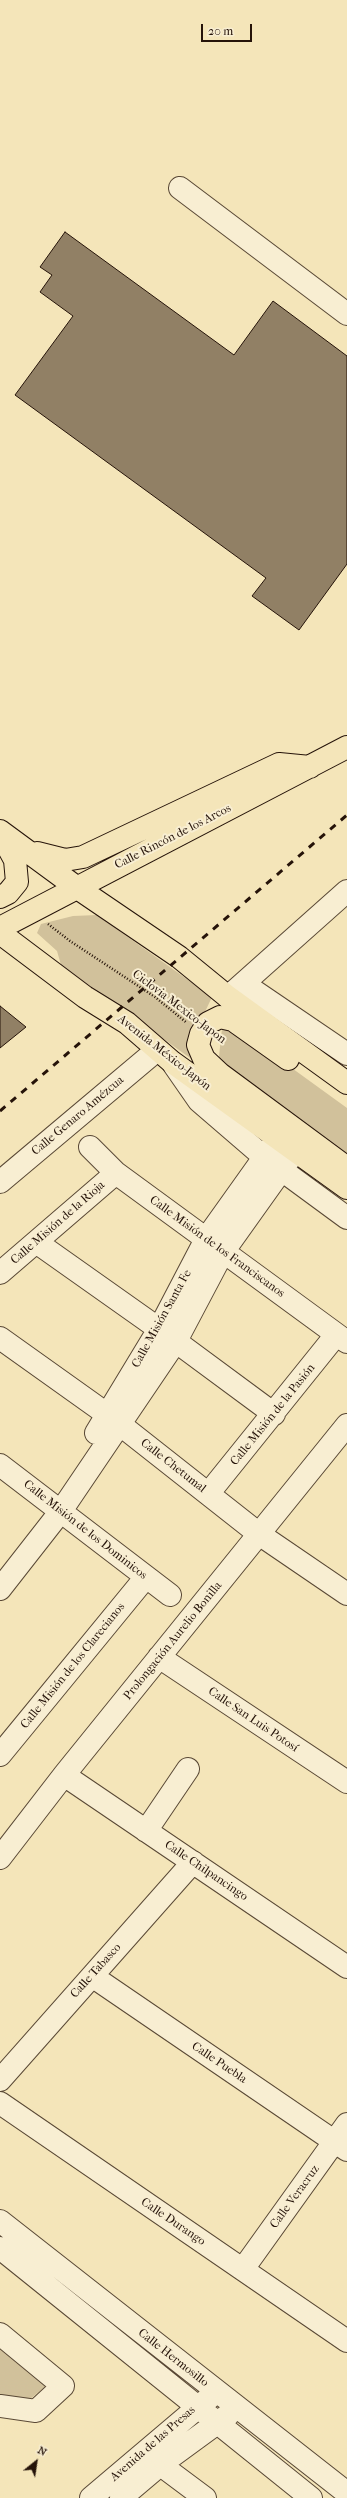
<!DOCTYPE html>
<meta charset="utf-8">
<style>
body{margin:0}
#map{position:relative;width:347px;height:2498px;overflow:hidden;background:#f4e5b9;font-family:"IM FELL French Canon",serif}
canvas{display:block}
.north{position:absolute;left:16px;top:2442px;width:40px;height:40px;-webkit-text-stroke:3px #f8eed2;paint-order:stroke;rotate:30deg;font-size:11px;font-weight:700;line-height:16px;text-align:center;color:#251309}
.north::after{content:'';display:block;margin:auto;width:14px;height:18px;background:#251309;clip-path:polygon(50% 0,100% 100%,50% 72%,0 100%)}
.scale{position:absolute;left:201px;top:24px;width:51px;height:18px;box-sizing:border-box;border:2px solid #251309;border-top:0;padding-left:5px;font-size:12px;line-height:14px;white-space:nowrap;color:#251309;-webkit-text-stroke:3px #f8eed2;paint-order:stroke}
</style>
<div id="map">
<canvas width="347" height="2498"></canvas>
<div class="north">N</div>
<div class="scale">20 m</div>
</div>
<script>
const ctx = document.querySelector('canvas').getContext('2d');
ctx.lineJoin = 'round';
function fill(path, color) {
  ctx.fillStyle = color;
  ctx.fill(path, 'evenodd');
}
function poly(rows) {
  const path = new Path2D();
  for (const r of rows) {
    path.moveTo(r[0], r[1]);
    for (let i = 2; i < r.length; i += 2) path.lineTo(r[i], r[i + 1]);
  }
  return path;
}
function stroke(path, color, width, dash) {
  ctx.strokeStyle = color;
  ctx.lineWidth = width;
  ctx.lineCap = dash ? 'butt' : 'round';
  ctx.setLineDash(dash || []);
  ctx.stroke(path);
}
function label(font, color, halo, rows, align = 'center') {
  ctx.font = font + ' "IM FELL French Canon",serif';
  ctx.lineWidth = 4;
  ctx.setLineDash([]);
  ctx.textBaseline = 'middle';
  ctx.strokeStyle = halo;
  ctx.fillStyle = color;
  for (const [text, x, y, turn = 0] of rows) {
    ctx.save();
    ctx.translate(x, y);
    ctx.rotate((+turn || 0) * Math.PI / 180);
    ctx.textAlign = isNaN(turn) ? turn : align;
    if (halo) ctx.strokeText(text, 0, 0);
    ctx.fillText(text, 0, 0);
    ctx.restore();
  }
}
const green = poly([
 [97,915,212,997,203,1016,197,1063,61,965,57,951,37,933,41,924,73,916],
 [227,1026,242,1032,347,1108,347,1159,220,1065,219,1056,222,1029],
 [0,2346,47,2385,29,2400,0,2396]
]);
const building = poly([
 [65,232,234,355,273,301,347,356,347,564,299,630,252,596,266,578,15,395,73,316,40,292,52,275,40,267,65,232],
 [0,1006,26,1027,0,1048,0,1006]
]);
const path = poly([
 [48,924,70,941,155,997,187,1023]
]);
const minor = poly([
 [180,188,347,314],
 [244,984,347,1054],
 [228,997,347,891],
 [174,1065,199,1101,264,1157,347,1218],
 [90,1147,116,1173,347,1342],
 [0,1182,157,1050],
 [36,1242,159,1329,274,1414],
 [0,1273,116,1173],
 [0,1338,108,1415,259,1534,347,1594],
 [96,1433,159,1329,206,1239,278,1138],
 [0,1465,170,1595],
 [208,1494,336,1335],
 [0,1589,61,1511,176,1341,223,1252,295,1151],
 [159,1657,347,1782],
 [0,1755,146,1577],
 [64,1775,347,1967],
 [146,1831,188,1769],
 [0,1858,64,1775,347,1425],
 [92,1976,347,2150],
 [0,2080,193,1862],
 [0,2103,347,2341],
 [0,2221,347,2493],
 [0,2248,311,2498],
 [243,2269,347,2124],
 [0,2334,63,2386,36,2411,0,2406],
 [150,2457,205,2498],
 [91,2498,209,2398],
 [121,2498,161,2464,228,2415]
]);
const major = poly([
 [0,831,76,887,179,957,228,997,347,1083],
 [37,853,65,860,83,857,279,764,310,767],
 [0,897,8,893,17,882,15,860,2,836],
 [0,928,347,747],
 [0,933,85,997,127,1023,172,1062,347,1188],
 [288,1059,233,1020,220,1017,208,1023,201,1034,198,1045,204,1059,220,1074,347,1168]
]);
const rail = poly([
 [0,1111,347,815]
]);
const streetNames = [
 ["Calle Rincón de los Arcos",173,837,-27],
 ["Ciclovia Mexico-Japon",179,1007,37],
 ["Avenida México-Japón",164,1053,38],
 ["Calle Genaro Amézcua",78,1116,-40],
 ["Calle Misión de la Rioja",58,1223,-41],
 ["Calle Misión de los Franciscanos",217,1247,36],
 ["Calle Misión Santa Fe",162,1319,-61],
 ["Calle Misión de la Pasión",273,1415,-51],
 ["Calle Chetumal",173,1466,38],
 ["Calle Misión de los Dominicos",85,1530,38],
 ["Prolongación Aurelio Bonilla",173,1641,-51],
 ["Calle Misión de los Clarecianos",73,1666,-51],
 ["Calle San Luis Potosí",253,1720,34],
 ["Calle Chilpancingo",206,1871,34],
 ["Calle Tabasco",96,1971,-48],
 ["Calle Puebla",219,2063,34],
 ["Calle Veracruz",295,2197,-54],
 ["Calle Durango",173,2222,34],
 ["Calle Hermosillo",173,2358,38],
 ["Avenida de las Presas",153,2444,-41]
];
fill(green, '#d1c19b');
fill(building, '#918065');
stroke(building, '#251309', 1);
stroke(minor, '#594835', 24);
stroke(major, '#251309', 24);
stroke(path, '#251309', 2.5, [1, 2]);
stroke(minor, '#f8eed2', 22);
stroke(major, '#f4e5b9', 22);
stroke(rail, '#251309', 3, [7, 7]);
label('12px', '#251309', '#f8eed2', streetNames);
</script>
